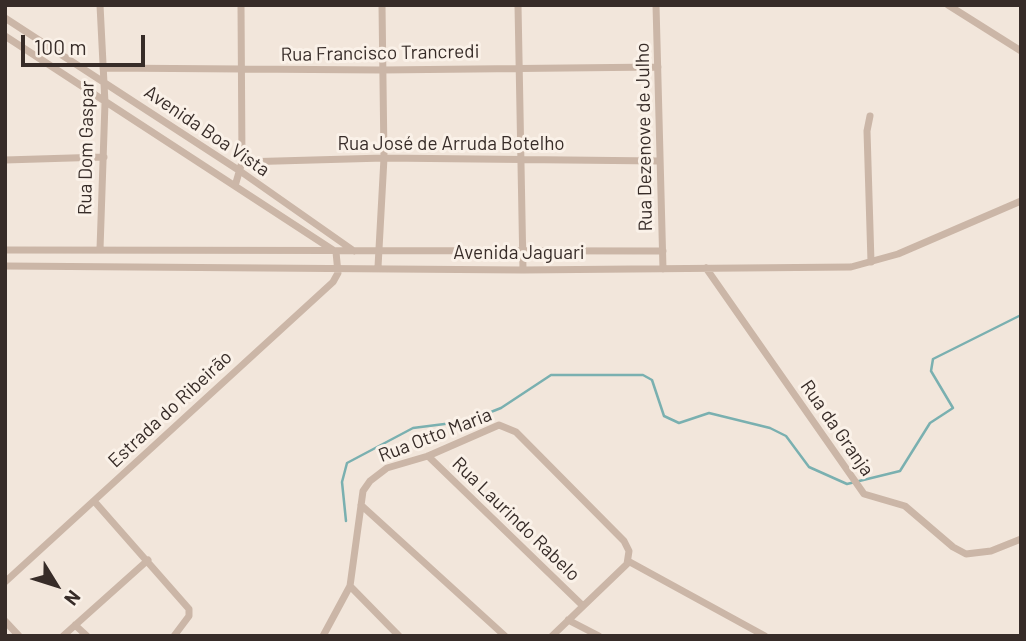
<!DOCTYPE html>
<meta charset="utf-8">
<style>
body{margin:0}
#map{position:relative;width:1026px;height:641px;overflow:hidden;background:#f2e6db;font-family:Barlow,sans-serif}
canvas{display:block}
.frame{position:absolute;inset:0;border:7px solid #372c28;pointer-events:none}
.north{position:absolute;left:21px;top:550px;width:70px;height:70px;-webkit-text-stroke:5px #faf1e8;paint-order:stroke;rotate:128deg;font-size:19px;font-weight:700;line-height:28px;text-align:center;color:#372c28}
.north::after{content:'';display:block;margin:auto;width:24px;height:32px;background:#372c28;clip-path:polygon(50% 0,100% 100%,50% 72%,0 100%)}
.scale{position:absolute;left:21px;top:35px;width:124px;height:32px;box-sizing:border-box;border:4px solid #372c28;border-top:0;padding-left:9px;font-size:21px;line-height:24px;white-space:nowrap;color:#372c28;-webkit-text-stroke:5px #faf1e8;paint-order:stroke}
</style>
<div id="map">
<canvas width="1026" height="641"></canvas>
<div class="frame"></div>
<div class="north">N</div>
<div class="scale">100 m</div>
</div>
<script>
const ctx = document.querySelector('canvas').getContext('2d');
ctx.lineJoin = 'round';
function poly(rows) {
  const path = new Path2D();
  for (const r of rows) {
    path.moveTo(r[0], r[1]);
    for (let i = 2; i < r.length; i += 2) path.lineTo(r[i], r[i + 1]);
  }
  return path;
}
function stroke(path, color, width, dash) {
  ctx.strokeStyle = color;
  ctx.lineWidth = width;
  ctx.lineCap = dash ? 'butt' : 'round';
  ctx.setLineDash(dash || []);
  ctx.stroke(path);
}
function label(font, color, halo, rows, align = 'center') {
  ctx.font = font + ' Barlow,sans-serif';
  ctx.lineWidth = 6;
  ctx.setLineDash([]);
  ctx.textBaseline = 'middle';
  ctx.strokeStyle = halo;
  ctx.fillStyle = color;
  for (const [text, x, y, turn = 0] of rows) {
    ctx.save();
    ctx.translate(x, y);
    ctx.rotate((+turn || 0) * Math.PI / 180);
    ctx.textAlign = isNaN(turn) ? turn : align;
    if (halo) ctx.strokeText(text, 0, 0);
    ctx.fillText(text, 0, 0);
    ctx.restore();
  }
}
const stream = poly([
 [346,521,342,482,347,463,413,428,468,421,501,408,551,375,643,375,652,380,664,416,679,423,709,413,770,428,786,436,809,467,847,484,900,471,930,423,953,408,931,371,933,359,1021,315]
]);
const street = poly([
 [518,5,523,270],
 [656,5,663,269],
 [948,5,1021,51],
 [5,18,240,171,354,251],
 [5,36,336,252,338,273,333,282,5,582],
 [103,68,382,70,658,67],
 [870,116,867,131,871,262],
 [5,160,104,157],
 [242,162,384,158,659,161],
 [235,186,242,162,241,5],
 [100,249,105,103,100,5],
 [5,250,663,251],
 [5,266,523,270,851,267,898,254,1021,201],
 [378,267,384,158,382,5],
 [706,268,864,494,905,506,953,547,966,554,991,551,1021,539],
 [428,456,582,605],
 [94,501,189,609,189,616,174,636],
 [361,505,505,636],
 [628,561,765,636],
 [350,586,399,636],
 [568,620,599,636],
 [5,621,19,636],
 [75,625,87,636],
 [63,636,148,560],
 [323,636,350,586,363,491,370,481,387,468,428,456,499,425,516,432,624,541,629,551,627,564,552,636]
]);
const streetNames = [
 ["Rua Francisco Trancredi",380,53,-1],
 ["Avenida Boa Vista",207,131,34],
 ["Rua Dezenove de Julho",644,137,-91],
 ["Rua José de Arruda Botelho",451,144],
 ["Rua Dom Gaspar",86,148,-89],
 ["Avenida Jaguari",519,253],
 ["Estrada do Ribeirão",170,409,-43],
 ["Rua da Granja",837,428,55],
 ["Rua Otto Maria",435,435,-21],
 ["Rua Laurindo Rabelo",516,519,44]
];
stroke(stream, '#7ab0b0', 2.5);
stroke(street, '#cbb6a7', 7);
label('19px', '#372c28', '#faf1e8', streetNames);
</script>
